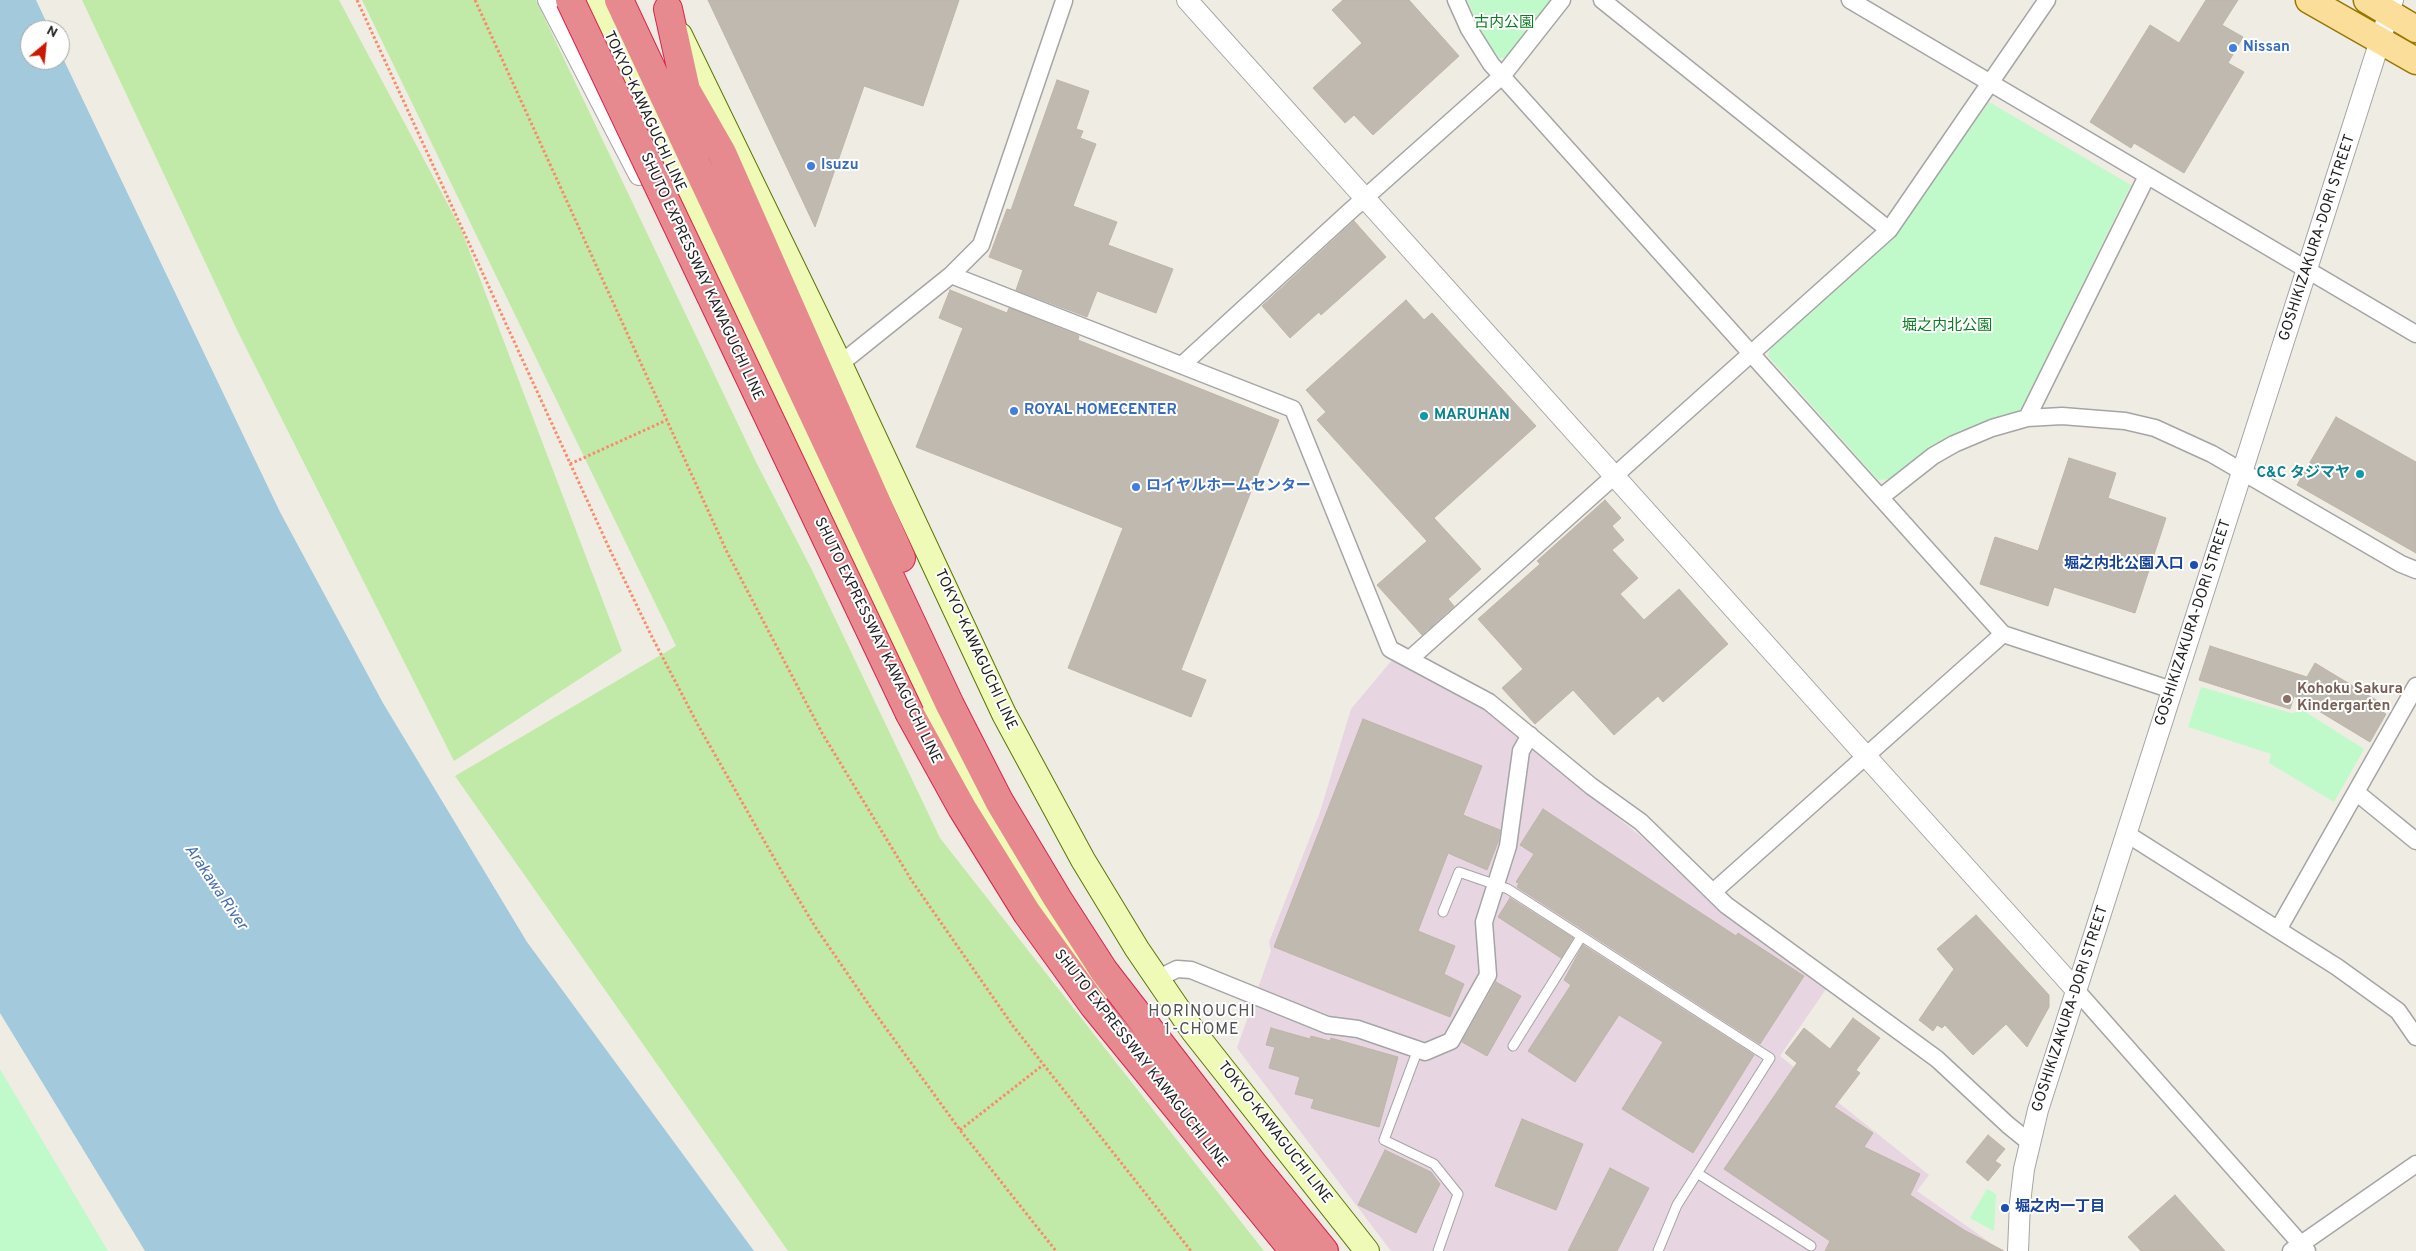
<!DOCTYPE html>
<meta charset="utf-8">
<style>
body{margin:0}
#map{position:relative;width:2416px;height:1251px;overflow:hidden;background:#efece3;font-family:Overpass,sans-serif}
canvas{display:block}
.north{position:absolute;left:20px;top:20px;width:50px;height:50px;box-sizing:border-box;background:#fff;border:1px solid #a5a5a5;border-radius:50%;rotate:28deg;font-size:14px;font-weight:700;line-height:20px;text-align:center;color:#1e1e1e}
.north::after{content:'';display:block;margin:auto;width:18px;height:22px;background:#cb1900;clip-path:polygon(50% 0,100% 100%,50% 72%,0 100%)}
</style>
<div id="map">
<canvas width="2416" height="1251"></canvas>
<div class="north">N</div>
</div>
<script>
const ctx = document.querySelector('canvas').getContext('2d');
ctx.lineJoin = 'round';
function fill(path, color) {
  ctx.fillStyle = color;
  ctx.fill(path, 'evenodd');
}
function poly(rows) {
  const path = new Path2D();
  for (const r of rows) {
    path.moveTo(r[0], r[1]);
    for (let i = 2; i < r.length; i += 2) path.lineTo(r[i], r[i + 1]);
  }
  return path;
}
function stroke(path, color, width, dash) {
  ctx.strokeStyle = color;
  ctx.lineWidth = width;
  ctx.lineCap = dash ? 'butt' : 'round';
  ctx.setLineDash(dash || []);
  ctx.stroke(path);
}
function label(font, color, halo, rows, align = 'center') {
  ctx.font = font + ' Overpass,"Noto Sans JP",sans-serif';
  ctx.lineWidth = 4;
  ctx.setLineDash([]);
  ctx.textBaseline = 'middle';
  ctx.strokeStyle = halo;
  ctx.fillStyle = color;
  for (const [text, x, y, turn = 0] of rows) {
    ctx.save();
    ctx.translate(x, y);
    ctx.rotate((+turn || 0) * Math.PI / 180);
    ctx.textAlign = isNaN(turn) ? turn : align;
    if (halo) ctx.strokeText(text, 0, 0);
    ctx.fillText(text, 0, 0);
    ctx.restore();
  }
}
const industrial = poly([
 [1392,660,1486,711,1643,838,1715,907,1826,989,1780,1056,1929,1175,1917,1191,1995,1246,1994,1251,1391,1251,1237,1048,1271,951,1269,942,1320,812,1351,709]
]);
const grass = poly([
 [82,0,339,0,461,229,622,651,454,761,238,332],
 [362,0,536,0,757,464,811,568,940,838,1264,1251,788,1251,455,776,676,646]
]);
const park = poly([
 [1467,0,1552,0,1509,58,1499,58,1484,37],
 [1989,102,2131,185,2022,408,2014,413,1957,432,1911,462,1891,479,1878,480,1768,356,1770,349,1895,236],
 [2201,687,2291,713,2304,711,2364,749,2334,802,2269,763,2271,754,2188,727],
 [0,1069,108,1251,0,1251],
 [1987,1189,1996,1194,1994,1231,1970,1218]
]);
const water = poly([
 [0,0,36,0,50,30,30,30,30,60,60,60,60,52,280,512,383,703,527,942,754,1251,145,1251,0,1013]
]);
const building = poly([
 [708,0,959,0,923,106,864,86,815,227,708,0],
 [1343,0,1409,0,1459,56,1373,135,1354,115,1345,123,1313,88,1362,43,1332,10,1343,0],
 [2206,0,2238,0,2222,25,2243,37,2228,63,2244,72,2184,173,2134,143,2131,148,2090,122,2150,25,2179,43,2206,0],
 [1057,80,1089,91,1076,129,1083,131,1080,138,1096,144,1073,206,1117,222,1108,245,1173,269,1156,313,1097,291,1087,317,1016,290,1023,270,989,257,1007,209,1011,210,1057,80],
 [1354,221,1386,257,1321,315,1319,312,1290,338,1262,306,1354,221],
 [950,290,1007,313,1009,308,1079,336,1078,340,1279,420,1181,670,1206,680,1191,717,1068,668,1123,528,916,447,963,328,939,318,950,290],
 [1406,300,1424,320,1432,313,1536,426,1434,518,1481,569,1448,599,1454,606,1422,635,1377,585,1427,541,1317,420,1326,412,1306,390,1406,300],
 [2336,417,2416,462,2416,553,2297,485,2336,417],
 [2069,458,2116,473,2108,498,2166,518,2135,613,2054,587,2048,606,1980,584,1995,537,2038,551,2069,458],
 [1605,500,1621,518,1612,526,1624,540,1612,550,1638,578,1620,594,1644,620,1679,589,1728,644,1663,702,1658,696,1614,735,1573,690,1535,724,1502,688,1523,669,1478,619,1540,564,1537,561,1605,500],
 [2210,646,2307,677,2315,663,2381,703,2378,709,2386,714,2370,742,2294,696,2290,709,2199,680,2210,646],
 [1363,719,1482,766,1463,815,1500,830,1498,842,1487,870,1448,853,1418,931,1455,946,1444,974,1464,984,1450,1017,1274,947,1363,719],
 [1543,809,1736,936,1738,933,1804,976,1760,1044,1517,887,1519,883,1516,882,1534,854,1520,845,1543,809],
 [1510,898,1573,938,1561,958,1498,917,1510,898],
 [1976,915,2049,995,2049,1007,2027,1047,2006,1024,1973,1055,1945,1025,1942,1028,1937,1025,1933,1031,1919,1020,1954,969,1937,949,1976,915],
 [1583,945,1754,1055,1693,1153,1622,1109,1663,1042,1619,1015,1575,1082,1528,1051,1571,985,1564,980,1583,945],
 [1496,982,1521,996,1487,1056,1462,1042,1496,982],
 [1853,1018,1880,1038,1856,1070,1860,1073,1834,1107,1873,1133,1864,1147,1920,1174,1910,1195,1964,1230,2004,1251,1825,1251,1830,1241,1724,1169,1797,1063,1785,1053,1804,1028,1830,1049,1853,1018],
 [1271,1028,1310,1039,1311,1036,1330,1041,1331,1038,1398,1057,1379,1127,1311,1108,1314,1099,1295,1094,1300,1077,1269,1068,1275,1047,1266,1045,1271,1028],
 [1522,1119,1583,1144,1556,1210,1495,1186,1522,1119],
 [1988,1135,2005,1149,1995,1161,2001,1165,1988,1181,1966,1162,1988,1135],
 [1385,1150,1431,1172,1440,1184,1416,1233,1358,1205,1385,1150],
 [1610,1168,1649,1188,1617,1251,1568,1251,1610,1168],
 [2175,1195,2225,1251,2141,1251,2128,1237,2175,1195]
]);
const path = poly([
 [357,0,610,550,651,635,698,725,782,872,816,928,869,1005,960,1130,1056,1251],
 [475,0,727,552,822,733,912,881,1013,1026,1191,1251],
 [570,464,667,420],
 [960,1130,1043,1065]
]);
const service = poly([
 [1443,912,1459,872,1508,889,1770,1058,1677,1205,1658,1251],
 [1513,1046,1581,937],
 [1418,1049,1384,1140,1434,1164,1458,1194,1438,1251],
 [1697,1173,1811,1246]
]);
const minor = poly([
 [1456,0,1469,29,1491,64,2003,634],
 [1602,0,1889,230],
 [1850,0,2416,334],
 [951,275,1293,409,1390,649,1489,702,1591,786,1641,822,1726,905,1937,1059,2008,1125,2029,1142],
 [840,364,951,275,981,245,1064,1],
 [1182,365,1349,212,1503,75,1562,0],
 [2027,418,2147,176],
 [1881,497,1933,456,1954,444,1992,428,2027,418,2062,416,2125,421,2155,428,2212,454,2401,564,2416,570],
 [1411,658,1889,230,2047,0],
 [2356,792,2416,841],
 [2127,834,2337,967,2398,1011,2416,1037],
 [1713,892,2003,634,2172,690],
 [2279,928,2416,686],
 [1157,979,1177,969,1191,970,1327,1025,1358,1029,1425,1052,1451,1041,1488,975,1484,922,1508,846,1521,751,1530,735],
 [2076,990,2307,1251],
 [2291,1251,2416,1164]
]);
const tertiary = poly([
 [548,0,639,175],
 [1187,0,2076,990],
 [2018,1251,2020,1203,2024,1169,2038,1110,2393,0]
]);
const secondary = poly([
 [592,0,832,513,982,809,1075,953,1101,988],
 [680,35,840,364,1004,714,1083,860,1137,949,1193,1031,1367,1251]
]);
const primary = poly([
 [2309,0,2416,61],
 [2367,0,2416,29]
]);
const motorway = poly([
 [619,0,950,705,999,801,1057,898,1104,971,1253,1164,1324,1251],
 [668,9,686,90,722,153,901,558],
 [910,714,962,808,1027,913,1094,1006,1294,1251]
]);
const motorwayBridge = poly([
 [570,0,910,714]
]);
const markers = [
 [2233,48,5,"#3f7fe0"],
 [811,166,5,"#3f7fe0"],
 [1014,411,5,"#3f7fe0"],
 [1424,416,5,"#0f9aa8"],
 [2360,474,5,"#0f9aa8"],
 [1136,487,5,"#3f7fe0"],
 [2194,565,5,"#1a4fb4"],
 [2287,699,5,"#8d6e63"],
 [2005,1208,5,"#1a4fb4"]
];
const parkNames = [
 ["古内公園",1504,24],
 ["堀之内北公園",1947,327]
];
const shopNames = [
 ["Nissan",2243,48],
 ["Isuzu",821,166],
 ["ROYAL HOMECENTER",1024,411],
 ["ロイヤルホームセンター",1146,487]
];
const streetNames = [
 ["TOKYO-KAWAGUCHI LINE",644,112,65],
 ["GOSHIKIZAKURA-DORI STREET",2318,238,-72],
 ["SHUTO EXPRESSWAY KAWAGUCHI LINE",701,277,65],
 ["GOSHIKIZAKURA-DORI STREET",2194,623,-72],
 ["SHUTO EXPRESSWAY KAWAGUCHI LINE",877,641,64],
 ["TOKYO-KAWAGUCHI LINE",975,650,65],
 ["GOSHIKIZAKURA-DORI STREET",2071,1009,-72],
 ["SHUTO EXPRESSWAY KAWAGUCHI LINE",1140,1059,52],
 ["TOKYO-KAWAGUCHI LINE",1274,1133,52]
];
const cultureNames = [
 ["MARUHAN",1434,416],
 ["C&C タジマヤ",2350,474,"right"]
];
const transitNames = [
 ["堀之内北公園入口",2184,565],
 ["堀之内一丁目",2015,1208,"left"]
];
const educationNames = [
 ["Kohoku Sakura",2297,690],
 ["Kindergarten",2297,707]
];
const waterNames = [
 ["Arakawa River",215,888,56]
];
const neighbourhoodNames = [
 ["HORINOUCHI",1202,1013],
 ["1-CHOME",1202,1031]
];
fill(industrial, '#e8d5e2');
fill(grass, '#c1eaa9');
fill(park, '#c0facb');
fill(water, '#a3c9dd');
fill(building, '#bfb9b0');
stroke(building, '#c0b5a6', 1);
stroke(service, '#a5a5a5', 11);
stroke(minor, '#a5a5a5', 19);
stroke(tertiary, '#a5a5a5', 22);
stroke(secondary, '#5b7504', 26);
stroke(primary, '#977800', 29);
stroke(motorway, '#da234b', 30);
stroke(path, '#fb8a69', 3, [2.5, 2.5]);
stroke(service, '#fff', 9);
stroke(minor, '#fff', 16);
stroke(tertiary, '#fff', 20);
stroke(secondary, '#eefab6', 24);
stroke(primary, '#fcde9b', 26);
stroke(motorway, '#e78a90', 28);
stroke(motorwayBridge, '#da234b', 30, []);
stroke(motorwayBridge, '#e78a90', 28);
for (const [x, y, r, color] of markers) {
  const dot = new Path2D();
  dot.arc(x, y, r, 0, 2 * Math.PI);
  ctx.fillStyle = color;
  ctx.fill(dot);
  stroke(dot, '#fff', 2);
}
label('15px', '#0b7c22', '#fff', parkNames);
label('bold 15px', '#366cbe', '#fff', shopNames, 'left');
label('15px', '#1e1e1e', '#fff', streetNames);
label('bold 15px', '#0d838f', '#fff', cultureNames, 'left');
label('bold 15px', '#164399', '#fff', transitNames, 'right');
label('bold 15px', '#785e54', '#fff', educationNames, 'left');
label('italic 16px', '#496fae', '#fff', waterNames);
ctx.letterSpacing = '1px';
label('16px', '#515151', '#fff', neighbourhoodNames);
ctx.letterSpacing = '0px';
</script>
